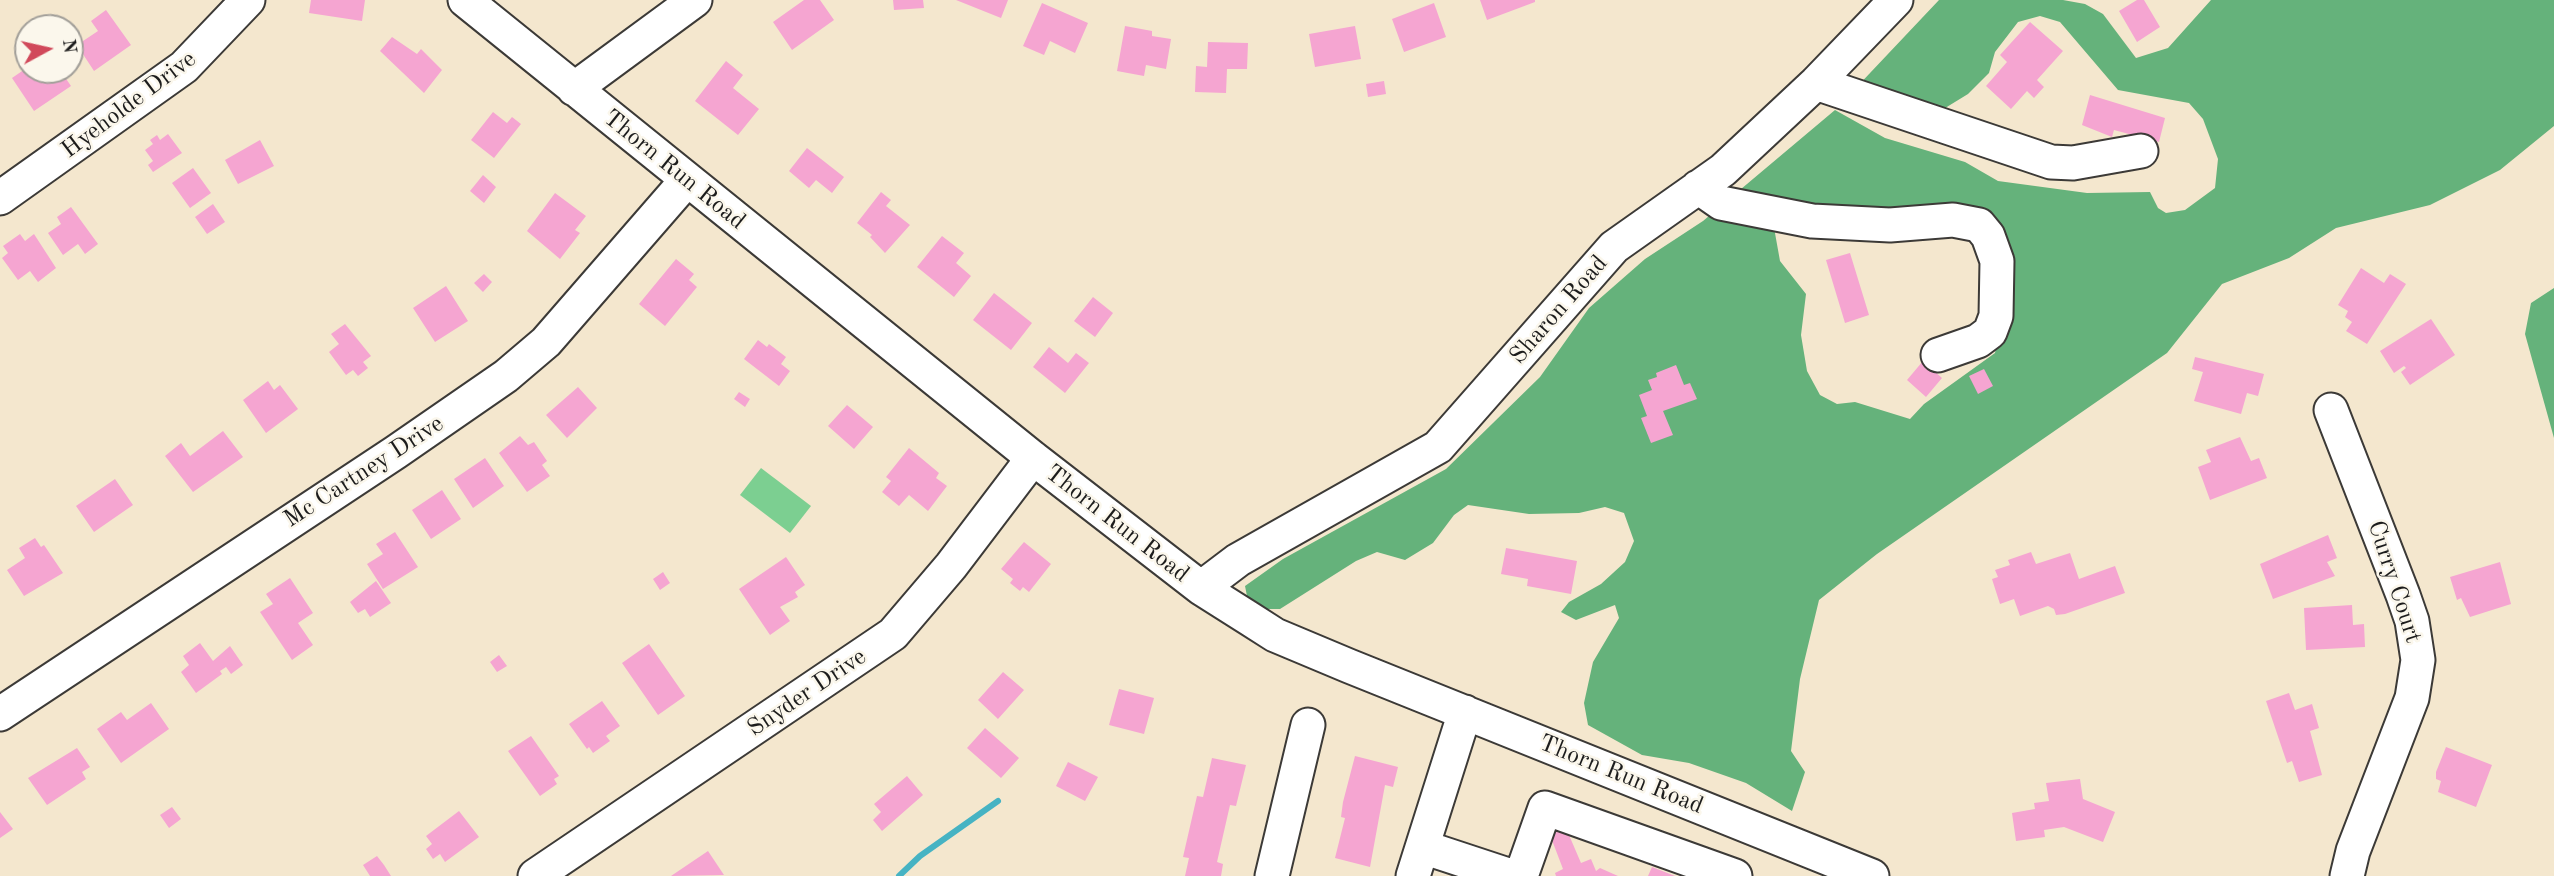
<!DOCTYPE html>
<style>
body{margin:0}
#map{position:relative;width:2554px;height:876px;overflow:hidden;background:#f4e7ce;font-family:"Old Standard TT",serif}
canvas{display:block}
.north{position:absolute;left:14px;top:14px;width:70px;height:70px;box-sizing:border-box;background:#fbf7ec;border:2px solid #a29f99;border-radius:50%;rotate:82deg;font-size:19px;font-weight:700;line-height:28px;text-align:center;color:#1c1c1c}
.north::after{content:'';display:block;margin:auto;width:24px;height:32px;background:#d1495b;clip-path:polygon(50% 0,100% 100%,50% 72%,0 100%)}
</style>
<div id="map">
<canvas width="2554" height="876"></canvas>
<div class="north">N</div>
</div>
<script>
const ctx = document.querySelector('canvas').getContext('2d');
ctx.lineJoin = 'round';
function fill(path, color) {
  ctx.fillStyle = color;
  ctx.fill(path, 'evenodd');
}
function poly(rows) {
  const path = new Path2D();
  for (const r of rows) {
    path.moveTo(r[0], r[1]);
    for (let i = 2; i < r.length; i += 2) path.lineTo(r[i], r[i + 1]);
  }
  return path;
}
function stroke(path, color, width, dash) {
  ctx.strokeStyle = color;
  ctx.lineWidth = width;
  ctx.lineCap = dash ? 'butt' : 'round';
  ctx.setLineDash(dash || []);
  ctx.stroke(path);
}
function label(font, color, halo, rows, align = 'center') {
  ctx.font = font + ' "Old Standard TT",serif';
  ctx.lineWidth = 5;
  ctx.setLineDash([]);
  ctx.textBaseline = 'middle';
  ctx.strokeStyle = halo;
  ctx.fillStyle = color;
  for (const [text, x, y, turn = 0] of rows) {
    ctx.save();
    ctx.translate(x, y);
    ctx.rotate((+turn || 0) * Math.PI / 180);
    ctx.textAlign = isNaN(turn) ? turn : align;
    if (halo) ctx.strokeText(text, 0, 0);
    ctx.fillText(text, 0, 0);
    ctx.restore();
  }
}
const green = poly([
 [761,468,811,506,790,533,740,495]
]);
const forest = poly([
 [1939,0,2063,0,2085,4,2103,14,2136,58,2168,48,2211,0,2554,0,2554,126,2500,170,2430,205,2336,228,2289,258,2222,284,2167,353,1877,554,1819,600,1800,679,1791,751,1805,772,1792,811,1746,783,1689,763,1642,755,1588,725,1584,703,1593,662,1619,618,1615,605,1576,620,1561,612,1569,602,1601,584,1625,562,1634,541,1624,513,1605,507,1579,513,1529,514,1468,505,1454,515,1433,543,1405,560,1377,552,1356,561,1280,609,1261,609,1248,601,1245,586,1283,559,1446,469,1540,377,1589,308,1645,259,1703,221,1835,110,1885,138,1965,162,1998,181,2087,193,2150,192,2158,208,2166,213,2185,210,2215,188,2218,159,2203,119,2189,103,2118,90,2060,22,2040,16,2018,22,1995,52,1989,73,1968,94,1937,113,1853,91],
 [1773,222,1988,223,2007,286,1995,353,1924,404,1910,419,1855,402,1837,404,1820,395,1807,371,1801,335,1806,294,1780,261],
 [2554,288,2554,438,2525,334,2531,303]
]);
const stream = poly([
 [899,876,920,856,998,801]
]);
const building = poly([
 [311,0,365,0,362,21,309,13],
 [804,0,820,0,834,20,792,50,773,22],
 [893,0,923,0,924,8,894,10],
 [956,0,1008,0,1001,18],
 [1480,0,1535,0,1535,2,1487,20],
 [2137,0,2144,0,2160,27,2137,42,2119,11],
 [1042,3,1088,23,1075,53,1050,41,1044,55,1023,46],
 [1434,3,1446,37,1404,52,1392,19],
 [106,10,131,45,94,71,77,45,98,31,91,21],
 [2030,22,2063,51,2037,80,2044,87,2034,98,2027,91,2011,109,1986,86,2007,62,2000,55],
 [1125,26,1152,31,1152,36,1171,39,1166,69,1146,65,1144,76,1117,71],
 [1355,26,1361,59,1315,67,1309,34],
 [392,37,417,54,421,49,442,70,424,93,380,51],
 [1208,42,1248,43,1247,69,1227,69,1226,93,1195,92,1196,66,1207,67],
 [726,61,743,75,733,88,759,109,738,135,695,101],
 [28,67,33,75,40,70,60,70,71,86,34,111,12,78],
 [1384,81,1386,94,1368,97,1366,84],
 [2090,95,2165,118,2159,142,2114,130,2112,137,2082,125],
 [493,112,507,123,512,117,521,124,494,158,471,140],
 [168,134,182,153,153,172,148,165,153,161,145,150,153,144,150,140,157,135,160,140],
 [260,140,274,166,238,184,225,160],
 [807,148,844,177,832,193,816,180,809,188,789,171],
 [193,168,211,193,190,208,172,183],
 [483,175,496,187,484,203,470,191],
 [881,192,891,200,886,206,910,225,885,253,870,237,872,235,857,223],
 [555,193,586,216,575,230,580,233,560,259,527,231],
 [213,204,225,222,207,234,195,217],
 [71,207,98,244,85,254,78,244,63,255,48,233,61,224,57,217],
 [20,234,25,241,34,234,56,268,38,282,30,271,18,280,2,258,8,253,3,246],
 [942,236,964,253,956,263,971,276,954,297,917,267],
 [1850,253,1869,315,1845,323,1826,260],
 [676,259,694,274,689,280,697,287,665,326,639,304],
 [2361,268,2384,283,2390,274,2406,284,2367,344,2346,331,2352,322,2345,317,2348,311,2338,305],
 [484,274,492,282,483,292,474,283],
 [446,286,468,321,435,342,413,308],
 [994,293,1032,323,1011,350,973,320],
 [1093,297,1113,313,1095,337,1074,321],
 [2431,319,2455,355,2410,385,2401,372,2406,368,2404,366,2394,373,2380,351],
 [345,324,371,356,363,362,368,368,358,376,353,370,346,375,329,352,339,344,331,334],
 [758,340,767,347,769,344,786,357,781,364,790,371,779,386,744,359],
 [1049,347,1068,363,1076,353,1089,363,1065,393,1033,367],
 [2195,357,2264,374,2258,396,2247,393,2241,414,2194,401,2203,372,2192,369],
 [1923,361,1942,378,1926,397,1907,380],
 [1676,365,1684,385,1690,383,1697,399,1663,411,1673,435,1651,443,1641,418,1647,416,1639,395,1652,390,1648,380,1657,377,1656,373],
 [1984,369,1993,386,1978,394,1969,376],
 [268,381,274,390,280,385,298,409,266,433,243,400],
 [578,387,597,408,567,438,546,415],
 [739,392,750,399,745,407,734,399],
 [847,405,873,427,854,449,828,426],
 [223,431,243,457,193,492,165,456,181,443,190,456],
 [520,436,528,445,534,442,547,461,542,465,550,476,527,492,499,453],
 [2240,437,2251,461,2259,458,2267,478,2210,500,2198,467,2211,462,2206,450],
 [909,448,939,473,936,478,947,486,928,511,909,495,899,506,882,492,891,481,886,477],
 [485,458,504,486,473,508,454,479],
 [115,479,133,505,94,532,76,506],
 [442,490,461,519,431,539,412,510],
 [395,532,418,567,383,589,367,564,383,554,376,544],
 [2328,535,2337,558,2327,562,2335,576,2273,599,2260,564],
 [35,538,41,547,44,545,63,573,24,596,7,570,25,558,19,548],
 [1024,542,1051,564,1029,592,1023,587,1020,591,1010,583,1013,579,1001,569],
 [1506,548,1577,561,1571,594,1527,586,1528,579,1501,574],
 [2031,552,2036,564,2070,553,2079,579,2115,566,2125,593,2065,614,2056,615,2054,609,2048,606,2020,616,2014,599,2000,604,1992,579,1998,577,1995,570,2010,565,2008,560],
 [786,557,805,585,795,592,798,597,780,607,790,621,770,635,739,589],
 [2500,562,2511,604,2470,617,2461,598,2457,600,2450,577],
 [663,572,670,583,660,590,653,579],
 [290,578,313,613,298,623,313,645,292,660,260,612,273,604,266,594],
 [376,581,391,603,370,617,365,609,358,613,350,602],
 [2352,605,2353,625,2364,624,2365,647,2306,650,2304,608],
 [200,643,213,661,230,646,243,665,231,674,226,667,220,671,222,674,196,693,181,672,189,665,183,656],
 [649,644,685,696,658,715,622,663],
 [499,655,507,666,497,672,490,662],
 [1003,672,1024,690,998,719,978,700],
 [1119,689,1154,698,1144,734,1109,725],
 [2289,693,2295,710,2312,704,2319,728,2310,731,2322,775,2299,782,2292,761,2287,763,2266,701],
 [602,701,620,726,606,736,610,741,593,753,589,747,587,749,569,724],
 [151,703,169,729,121,763,97,729,121,712,127,720],
 [985,728,1019,758,1001,778,967,748],
 [531,736,559,776,554,779,557,784,540,796,508,751],
 [2446,747,2492,765,2476,807,2438,792,2441,781,2436,779,2436,772],
 [77,748,90,767,82,772,86,779,47,805,28,778],
 [1355,756,1398,767,1393,787,1385,785,1370,867,1335,858,1345,818,1341,817,1343,802],
 [1212,758,1246,765,1236,806,1230,805,1217,862,1223,864,1221,876,1185,876,1189,858,1183,857,1197,796,1203,797],
 [1068,762,1098,777,1085,801,1056,786],
 [907,776,923,795,882,831,873,820,881,812,874,804],
 [2080,779,2083,799,2115,812,2103,842,2064,827,2044,830,2045,837,2016,841,2012,813,2035,809,2034,803,2049,801,2046,783],
 [172,807,181,819,169,828,160,815],
 [459,811,479,837,445,862,440,854,433,859,426,849,432,844,426,836],
 [0,812,13,829,0,838],
 [1566,828,1581,863,1591,859,1596,871,1600,868,1618,876,1556,876,1555,873,1563,869,1550,835],
 [708,851,724,875,671,876],
 [377,856,384,865,391,876,370,876,363,865],
 [1652,867,1675,876,1648,876]
]);
const minor = poly([
 [465,0,1033,458,1201,588,1250,619,1275,635,1349,666,1872,876],
 [1816,83,2051,162,2073,163,2141,151],
 [574,89,695,0],
 [1698,187,1721,203,1812,221,1890,225,1953,220,1979,225,1988,236,1997,261,1996,316,1990,332,1978,341,1938,355],
 [0,198,184,67,248,0],
 [2331,410,2403,595,2412,621,2418,660,2412,698,2353,851,2347,876],
 [1201,588,1238,560,1438,447,1614,247,1723,170,1816,83,1896,0],
 [0,714,396,452,506,376,546,342,686,181],
 [1423,847,1511,876],
 [535,876,893,634,951,566,1033,458],
 [1272,876,1308,725],
 [1413,876,1465,712],
 [1521,876,1545,808,1735,876]
]);
const streetNames = [
 ["Hyeholde Drive",129,105,-37],
 ["Thorn Run Road",674,170,39],
 ["Sharon Road",1559,310,-49],
 ["Mc Cartney Drive",364,472,-33],
 ["Thorn Run Road",1117,524,38],
 ["Curry Court",2394,582,72],
 ["Snyder Drive",807,693,-34],
 ["Thorn Run Road",1621,775,22]
];
fill(green, '#7ccf91');
fill(forest, '#65b27b');
stroke(stream, '#46b3c3', 6);
fill(building, '#f5a5d1');
stroke(minor, '#3c3a37', 37);
stroke(minor, '#fff', 33);
label('24px', '#1c1c1c', '#fbf7ec', streetNames);
</script>
